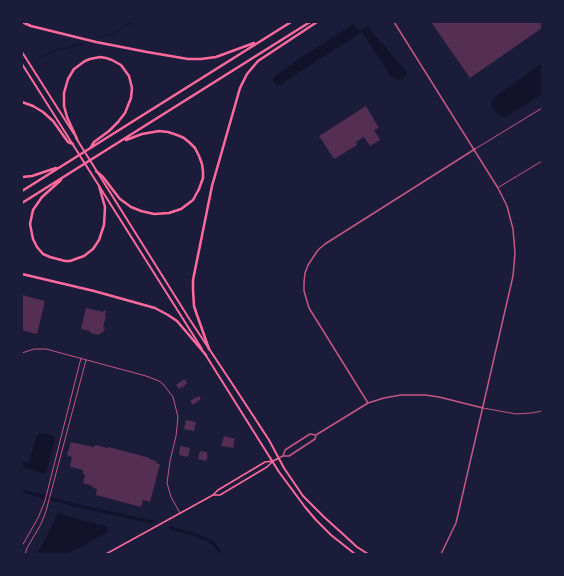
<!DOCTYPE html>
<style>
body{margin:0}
#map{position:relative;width:564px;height:576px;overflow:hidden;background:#1b1b3a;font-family:Helvetica,sans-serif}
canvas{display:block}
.frame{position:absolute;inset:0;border:23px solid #1b1b3a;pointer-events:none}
</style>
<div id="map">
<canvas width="564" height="576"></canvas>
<div class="frame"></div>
</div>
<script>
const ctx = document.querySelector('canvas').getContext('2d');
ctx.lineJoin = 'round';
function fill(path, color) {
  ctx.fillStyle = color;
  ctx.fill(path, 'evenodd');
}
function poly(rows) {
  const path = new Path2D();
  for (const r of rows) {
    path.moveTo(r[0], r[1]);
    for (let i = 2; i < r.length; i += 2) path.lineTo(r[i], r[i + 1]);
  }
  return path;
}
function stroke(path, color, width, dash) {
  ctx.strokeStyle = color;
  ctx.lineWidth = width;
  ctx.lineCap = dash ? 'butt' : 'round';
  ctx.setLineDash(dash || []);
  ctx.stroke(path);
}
const water = poly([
 [354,24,357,29,361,30,368,26,373,33,404,69,407,72,406,76,399,80,391,77,362,32,278,86,275,84,273,80,274,77,297,60],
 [542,63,542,94,505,117,501,117,498,115,490,104,492,99],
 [39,433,41,433,53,436,55,438,47,470,45,473,43,473,22,467,22,461,29,462,37,436],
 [59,513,77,519,106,526,108,528,107,531,106,533,101,536,67,554,37,554,49,532,57,515]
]);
const stream = poly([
 [99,37,114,33,133,22],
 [36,61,47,54,55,51,83,44]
]);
const canal = poly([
 [22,491,75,505,152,522],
 [171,528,190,533,206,539,214,544,221,554]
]);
const building = poly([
 [431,22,542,22,542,28,470,78],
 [366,106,379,128,374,130,380,140,370,146,364,137,356,142,357,145,334,159,319,136],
 [22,295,45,301,37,334,22,330],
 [86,308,103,312,104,310,106,311,105,316,106,316,103,327,105,327,104,331,98,335,90,333,90,331,81,329],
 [184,379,187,382,187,383,182,388,182,387,179,389,176,385],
 [199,396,201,399,193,405,190,401,196,397,196,398],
 [186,420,196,422,194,431,184,429],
 [224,436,235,439,233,448,221,446],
 [71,442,93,447,94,447,95,445,108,448,109,447,150,458,149,459,156,461,156,463,160,464,150,502,143,500,141,507,96,495,97,489,92,487,93,486,83,483,85,475,83,474,83,470,70,467,72,457,67,455],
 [180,446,190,448,188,457,179,455],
 [200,451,207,452,207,455,208,456,206,461,198,459]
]);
const minor = poly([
 [475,149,542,108],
 [499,187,542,161],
 [22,353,34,349,46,349,146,376,159,381,163,384,173,397,178,417,176,436,170,461,167,483,171,497,180,513],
 [483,408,516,414,531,413,542,411],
 [22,546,38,518,45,501,81,358],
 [25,554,27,548,41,524,46,511,86,360]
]);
const tertiary = poly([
 [394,22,498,188,507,206,513,229,515,253,513,276,456,523,441,554],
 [368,403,309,308,304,291,304,282,305,273,308,265,318,250,325,244,475,149],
 [283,456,285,450,310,434,316,435],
 [279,458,283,456,289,456,315,439,316,435,368,403,384,398,401,395,425,395,439,397,483,408]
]);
const secondary = poly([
 [213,495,220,495,267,467,273,461,279,458],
 [106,554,213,495,218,490,265,462,273,461]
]);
const primary = poly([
 [22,52,74,134],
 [22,64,202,349],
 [76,138,190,320,237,391,269,440,284,468,303,496,324,517,344,535,357,547,368,554],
 [205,354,279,472,305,507,316,520,331,535,355,554]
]);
const motorway = poly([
 [22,22,31,26,96,42,147,52,188,59,201,59,216,57,254,43],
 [22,102,33,106,43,112,53,121,68,142,73,144],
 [77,139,67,117,64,106,64,93,68,79,74,69,85,61,90,59,100,57,106,58,112,60,121,65,129,76,132,88,131,98,125,113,118,122,109,131,94,142,91,147],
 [96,171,103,177,116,194,120,199,131,207,141,211,154,214,169,213,181,209,193,200,199,189,203,178,203,172,202,164,199,156,195,148,190,143,184,138,177,135,168,132,159,131,142,134,126,140],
 [22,177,32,176,56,168],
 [61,180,42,197,33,210,30,224,33,239,37,247,43,254,50,257,65,261,70,261,84,256,93,249,99,240,104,225,105,207,99,186],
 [22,191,291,22],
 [22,203,310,22],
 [22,274,94,291,155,308,168,315,177,321,206,355],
 [209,349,197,315,194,306,193,290,193,280,212,186,240,88,247,74,258,61,317,22]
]);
fill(water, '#12122b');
stroke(stream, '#12122b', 1);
stroke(canal, '#12122b', 3);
fill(building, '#542f53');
stroke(minor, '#c65784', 1);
stroke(tertiary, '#c65784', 1.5);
stroke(secondary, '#ff6b9d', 1.5);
stroke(primary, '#ff6b9d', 2);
stroke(motorway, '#ff6b9d', 2.5);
</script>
